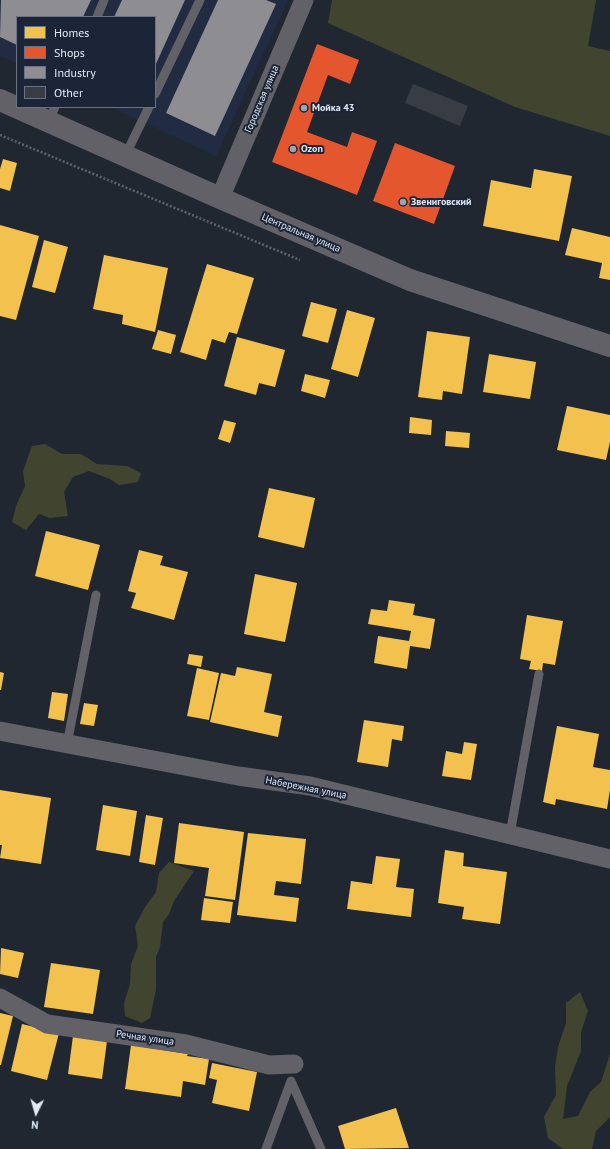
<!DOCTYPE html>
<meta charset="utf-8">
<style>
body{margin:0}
#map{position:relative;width:610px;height:1149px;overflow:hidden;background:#212731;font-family:"PT Sans",sans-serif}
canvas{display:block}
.legend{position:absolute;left:16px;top:16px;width:140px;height:92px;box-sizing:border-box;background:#1b2537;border:1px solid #6b7383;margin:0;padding:5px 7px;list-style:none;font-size:12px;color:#e2e9f5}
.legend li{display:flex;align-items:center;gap:8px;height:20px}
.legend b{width:20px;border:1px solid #6b7383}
.north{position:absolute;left:16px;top:1093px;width:40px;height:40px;-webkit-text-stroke:3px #1b2537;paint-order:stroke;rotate:185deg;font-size:11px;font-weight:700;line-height:16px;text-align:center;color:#e2e9f5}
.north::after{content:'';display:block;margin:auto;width:14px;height:18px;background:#e2e9f5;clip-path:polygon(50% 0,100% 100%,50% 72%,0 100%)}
</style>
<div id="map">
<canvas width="610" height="1149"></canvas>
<ul class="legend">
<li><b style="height:11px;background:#f2c14e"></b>Homes</li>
<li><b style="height:11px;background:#e4572e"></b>Shops</li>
<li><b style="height:11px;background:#8d8d92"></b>Industry</li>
<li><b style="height:11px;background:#383c45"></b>Other</li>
</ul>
<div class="north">N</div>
</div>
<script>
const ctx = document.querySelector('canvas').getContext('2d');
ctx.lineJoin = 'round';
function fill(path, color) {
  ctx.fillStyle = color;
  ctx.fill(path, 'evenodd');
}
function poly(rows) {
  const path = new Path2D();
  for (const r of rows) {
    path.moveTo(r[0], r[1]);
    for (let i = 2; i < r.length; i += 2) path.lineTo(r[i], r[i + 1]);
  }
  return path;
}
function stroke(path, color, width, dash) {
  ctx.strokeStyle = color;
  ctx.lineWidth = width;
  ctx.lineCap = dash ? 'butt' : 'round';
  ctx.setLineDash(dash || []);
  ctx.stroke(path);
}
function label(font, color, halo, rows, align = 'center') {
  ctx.font = font + ' "PT Sans",sans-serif';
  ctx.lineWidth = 4;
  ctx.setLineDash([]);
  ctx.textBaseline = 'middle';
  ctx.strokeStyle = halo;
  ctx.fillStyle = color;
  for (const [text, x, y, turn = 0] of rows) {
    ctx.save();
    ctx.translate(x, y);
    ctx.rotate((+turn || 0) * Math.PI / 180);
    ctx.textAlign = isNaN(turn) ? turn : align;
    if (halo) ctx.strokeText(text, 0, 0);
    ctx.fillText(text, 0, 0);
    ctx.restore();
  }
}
const built = poly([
 [0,0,288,0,216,156,111,107,155,107,155,17,17,17,17,63,0,56]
]);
const green = poly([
 [332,0,596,0,588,46,610,51,610,136,515,107,328,23],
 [45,444,62,454,81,454,97,464,127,466,141,473,138,482,119,485,110,479,89,471,73,477,64,492,68,516,50,518,39,514,26,530,12,522,16,506,25,486,23,471,32,446],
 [169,862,194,871,174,901,169,914,163,922,160,947,156,957,156,990,150,1018,142,1023,125,1016,124,1003,130,984,131,964,138,946,135,926,145,907,156,892,159,873],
 [580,992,588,1011,581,1032,581,1051,567,1086,563,1119,578,1116,590,1092,601,1082,610,1054,610,1117,596,1131,592,1149,563,1149,548,1138,544,1117,556,1095,555,1067,558,1047,566,1023,566,1003]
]);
const homes = poly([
 [3,159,17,163,10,191,0,188,0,169],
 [534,169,572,176,559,241,483,226,491,180,531,188],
 [0,225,39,236,16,320,0,316],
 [572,228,610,237,610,280,599,278,602,263,565,255],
 [44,240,68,247,55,293,32,287],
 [104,255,168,268,155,332,122,324,123,315,93,309],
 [207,264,254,278,237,334,229,332,225,343,212,339,206,360,180,352],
 [311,302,337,309,328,343,302,336],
 [347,310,375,318,358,377,331,369],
 [158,330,176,335,171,354,152,349],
 [427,331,470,337,462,394,443,391,442,400,418,397],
 [237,337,285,350,275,387,259,383,256,395,224,386],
 [489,354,536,362,530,399,483,392],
 [305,374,330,380,325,398,301,391],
 [567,406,610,415,610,442,606,460,557,450],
 [410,417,432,420,431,435,409,433],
 [224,420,236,423,230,443,218,439],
 [446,431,470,433,469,448,445,446],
 [269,488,315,498,304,548,258,537],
 [46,531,100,545,88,590,35,576],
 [139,550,163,556,160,565,188,572,174,620,131,608,136,593,128,591],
 [255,574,297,583,285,642,244,634],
 [389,600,415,604,413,615,435,619,430,649,410,646,407,669,374,663,378,636,409,641,411,631,368,624,371,609,387,611],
 [527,615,563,621,555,665,543,663,542,671,529,669,531,661,520,659],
 [189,654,203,656,201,667,187,664],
 [237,667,272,674,264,712,282,716,278,737,210,722,221,673,235,676],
 [197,668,219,673,209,720,187,716],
 [0,672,4,673,1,690,0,690],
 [52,692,68,694,64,721,48,718],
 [84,703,98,705,94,726,80,724],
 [364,720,404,726,402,741,392,739,388,767,357,762],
 [557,726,599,734,593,767,610,770,610,790,607,809,556,799,555,805,543,802],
 [464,742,477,744,471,780,442,776,446,751,462,754],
 [0,790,51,798,41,864,0,858,2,845,0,845],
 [103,805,137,811,130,856,96,850],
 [146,815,163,818,155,865,139,862],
 [179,823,244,832,235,900,205,896,209,868,174,863],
 [248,833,306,839,301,884,276,881,274,895,299,898,296,922,237,915],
 [445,850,464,853,463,866,507,872,500,924,462,919,464,907,438,903],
 [376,856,400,859,396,887,414,889,411,917,347,909,351,881,372,884],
 [204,898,233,902,230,923,201,920],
 [1,948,24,953,18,978,0,974],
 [51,963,100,970,93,1014,44,1007],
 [0,1013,13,1016,1,1065,0,1065],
 [22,1024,59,1033,47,1080,11,1071],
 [73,1036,107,1041,102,1079,68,1074],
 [131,1045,188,1054,187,1056,209,1059,205,1085,183,1081,181,1097,125,1089],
 [212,1063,257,1072,249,1111,212,1103,217,1080,209,1078],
 [396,1108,409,1148,345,1149,338,1126]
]);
const shops = poly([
 [317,44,359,60,350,84,328,75,307,132,347,147,352,132,377,141,357,195,272,162],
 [395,143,455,166,434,224,373,201]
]);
const industry = poly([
 [1,0,91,0,83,17,17,17,17,45,0,37],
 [122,0,185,0,155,66,155,17,114,17],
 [218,0,266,0,276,4,215,136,166,113]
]);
const building = poly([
 [413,84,468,106,460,126,405,103]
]);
const path = poly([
 [0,135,300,260]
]);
const service = poly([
 [97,17,104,0],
 [155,94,200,0],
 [48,122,55,107],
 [125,156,149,107],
 [67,744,96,595],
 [510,834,539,674],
 [266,1149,291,1081,321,1149]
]);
const minor = poly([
 [220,198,304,0],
 [0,731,238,776,310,786,610,859],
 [0,998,47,1024,186,1044,269,1065,294,1064]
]);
const tertiary = poly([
 [0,100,220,198,410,280,610,346]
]);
const markers = [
 [304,108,4,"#9ea5b0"],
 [293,149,4,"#9ea5b0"],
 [403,202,4,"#9ea5b0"]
];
const streetNames = [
 ["Городская улица",262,99,-67],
 ["Центральная улица",301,233,23],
 ["Набережная улица",306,788,11],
 ["Речная улица",145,1038,8]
];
const poiNames = [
 ["Мойка 43",312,108],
 ["Ozon",301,149],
 ["Звениговский",411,202]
];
fill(built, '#212c42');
fill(green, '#41452f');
fill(homes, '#f2c14e');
fill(shops, '#e4572e');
fill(industry, '#8d8d92');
fill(building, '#383c45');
stroke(path, '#62636a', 2.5, [2, 2]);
stroke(service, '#626167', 9);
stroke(minor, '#626167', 19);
stroke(tertiary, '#626167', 22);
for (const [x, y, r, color] of markers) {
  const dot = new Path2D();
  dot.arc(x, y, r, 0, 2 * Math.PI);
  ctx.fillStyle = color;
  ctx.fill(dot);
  stroke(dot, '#1b2537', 1.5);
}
label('10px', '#e2e9f5', '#1b2537', streetNames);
label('bold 10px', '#e2e9f5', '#1b2537', poiNames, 'left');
</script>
